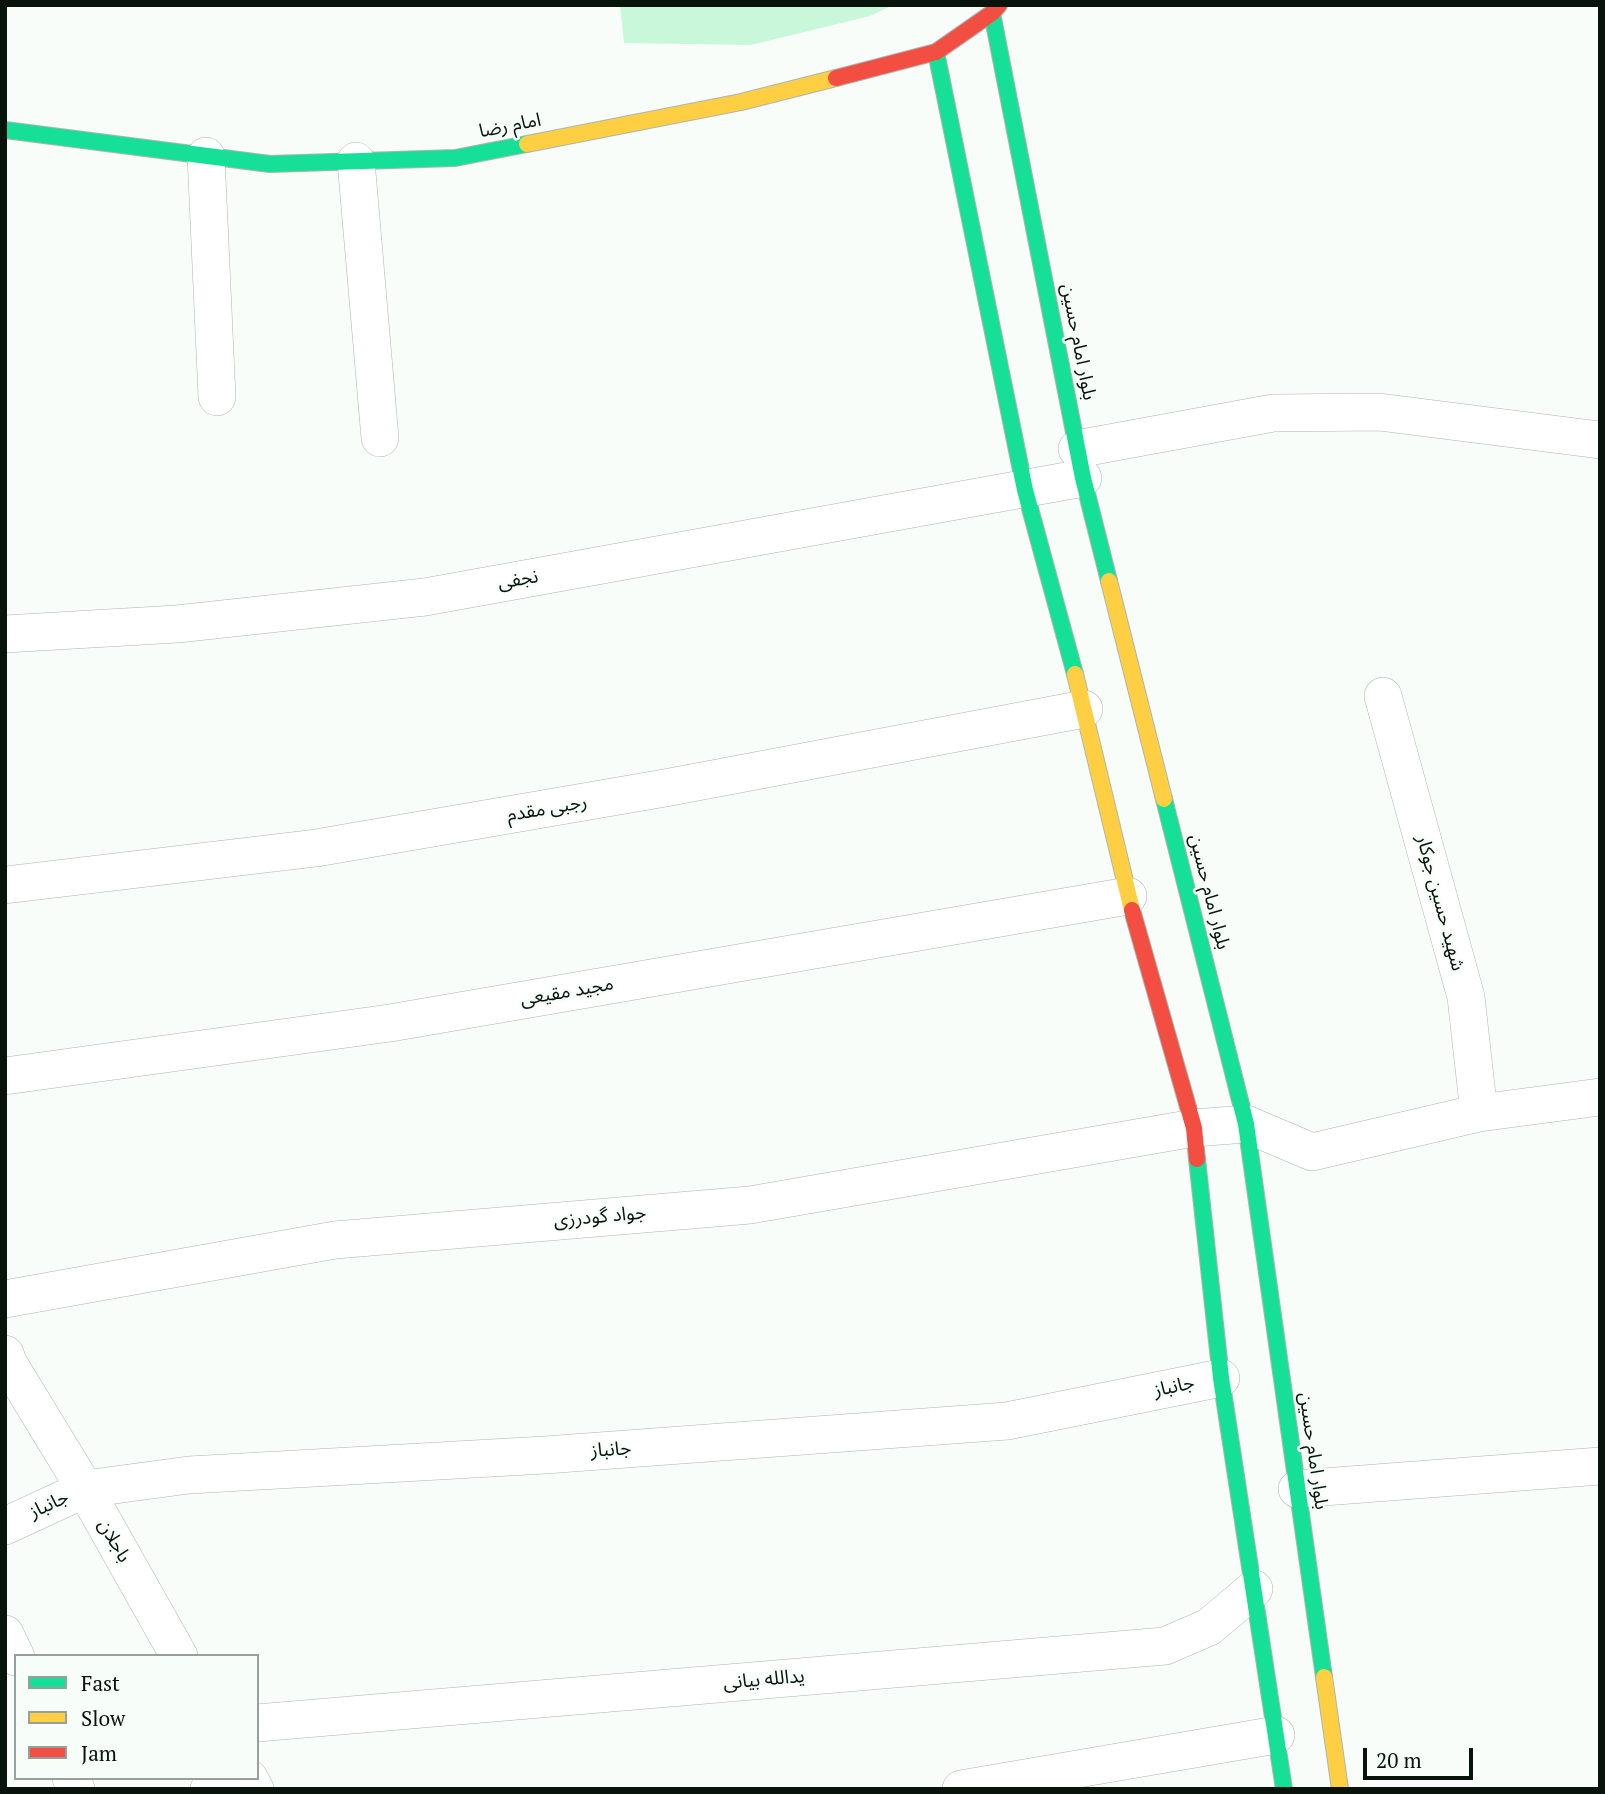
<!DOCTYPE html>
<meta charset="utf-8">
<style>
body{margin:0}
#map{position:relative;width:1605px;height:1794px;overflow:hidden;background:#f8fdfa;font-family:"PT Serif",serif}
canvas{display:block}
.frame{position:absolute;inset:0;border:7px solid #07130b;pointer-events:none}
.legend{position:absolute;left:14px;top:1654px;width:245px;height:126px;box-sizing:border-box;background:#f7fef9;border:2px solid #97a09a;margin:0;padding:9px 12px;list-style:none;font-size:21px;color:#07130b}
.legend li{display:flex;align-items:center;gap:14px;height:35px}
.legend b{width:35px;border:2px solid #97a09a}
.scale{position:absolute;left:1363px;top:1748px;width:110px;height:32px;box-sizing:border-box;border:4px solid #07130b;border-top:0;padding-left:9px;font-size:21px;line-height:24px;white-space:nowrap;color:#07130b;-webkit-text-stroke:5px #f7fef9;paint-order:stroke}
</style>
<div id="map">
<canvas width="1605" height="1794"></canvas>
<div class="frame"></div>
<ul class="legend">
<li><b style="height:9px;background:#16e098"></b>Fast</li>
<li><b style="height:9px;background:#ffcf43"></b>Slow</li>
<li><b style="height:9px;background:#f24e42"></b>Jam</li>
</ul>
<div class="scale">20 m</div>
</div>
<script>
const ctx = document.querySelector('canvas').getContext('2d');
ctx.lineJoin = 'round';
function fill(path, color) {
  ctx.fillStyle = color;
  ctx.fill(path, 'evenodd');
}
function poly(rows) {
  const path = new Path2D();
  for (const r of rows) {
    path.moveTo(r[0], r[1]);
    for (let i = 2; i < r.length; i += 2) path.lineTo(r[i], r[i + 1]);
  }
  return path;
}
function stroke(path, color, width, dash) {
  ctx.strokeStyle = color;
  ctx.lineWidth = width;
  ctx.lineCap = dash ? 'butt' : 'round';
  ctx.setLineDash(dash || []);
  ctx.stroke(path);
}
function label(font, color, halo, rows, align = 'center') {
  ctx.font = font + ' "PT Serif","Noto Sans Arabic",serif';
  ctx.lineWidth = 5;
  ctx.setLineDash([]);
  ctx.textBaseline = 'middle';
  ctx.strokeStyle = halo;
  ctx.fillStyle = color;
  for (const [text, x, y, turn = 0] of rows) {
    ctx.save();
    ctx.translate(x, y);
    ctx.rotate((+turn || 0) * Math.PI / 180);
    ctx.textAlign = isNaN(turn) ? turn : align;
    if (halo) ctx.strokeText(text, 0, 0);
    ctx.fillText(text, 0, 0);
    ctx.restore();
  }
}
const green = poly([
 [620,5,893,5,870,16,751,45,624,43]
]);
const street = poly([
 [206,156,217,397],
 [356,161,380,438],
 [1077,449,1273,413,1379,412,1600,440],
 [5,634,177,624,425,597,1083,478],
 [1383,696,1466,997,1479,1113],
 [5,885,316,848,665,788,1084,709],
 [5,1076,390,1023,1128,896],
 [5,1299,335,1240,750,1205,1194,1128,1246,1124,1312,1152,1479,1113,1600,1097],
 [5,1354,9,1364,85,1489,179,1656],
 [1297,1489,1600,1466],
 [5,1526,85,1489,189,1475,545,1455,1007,1421,1221,1378],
 [5,1634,16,1657],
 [257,1723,1165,1646,1209,1627,1254,1589],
 [71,1778,76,1789],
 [249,1778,255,1789],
 [209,1789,226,1778],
 [961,1789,1276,1735]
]);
const fast = poly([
 [992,13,1083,478,1109,581],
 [936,52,1025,490,1075,674],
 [5,130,270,164,455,158,527,144],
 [1164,799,1246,1124,1324,1677],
 [1197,1159,1221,1378,1284,1789]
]);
const slow = poly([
 [527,144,741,102,836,78],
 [1109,581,1164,799],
 [1075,674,1132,910],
 [1324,1677,1340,1789]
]);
const jam = poly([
 [836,78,936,52,992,13,999,5],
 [1132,910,1194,1128,1197,1159]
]);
const streetNames = [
 ["امام رضا",510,126,-11],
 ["بلوار امام حسین",1078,342,79],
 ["نجفی",518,580,-10],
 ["رجبی مقدم",547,809,-10],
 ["بلوار امام حسین",1209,892,76],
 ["شهید حسین جوکار",1440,903,75],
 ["مجید مقیعی",567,992,-10],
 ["جواد گودرزی",600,1217,-5],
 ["جانباز",1174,1387,-12],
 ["جانباز",611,1450,-4],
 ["بلوار امام حسین",1313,1451,82],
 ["جانباز",49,1505,-25],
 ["باجلان",114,1541,60],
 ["یدالله بیانی",764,1680,-5]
];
fill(green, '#c9f7da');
stroke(street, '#acb5af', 38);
stroke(fast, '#acb5af', 18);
stroke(slow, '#acb5af', 18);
stroke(jam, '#acb5af', 18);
stroke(street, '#fefffe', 37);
stroke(fast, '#16e098', 16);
stroke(slow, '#ffcf43', 16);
stroke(jam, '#f24e42', 16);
label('19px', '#07130b', '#f7fef9', streetNames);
</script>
